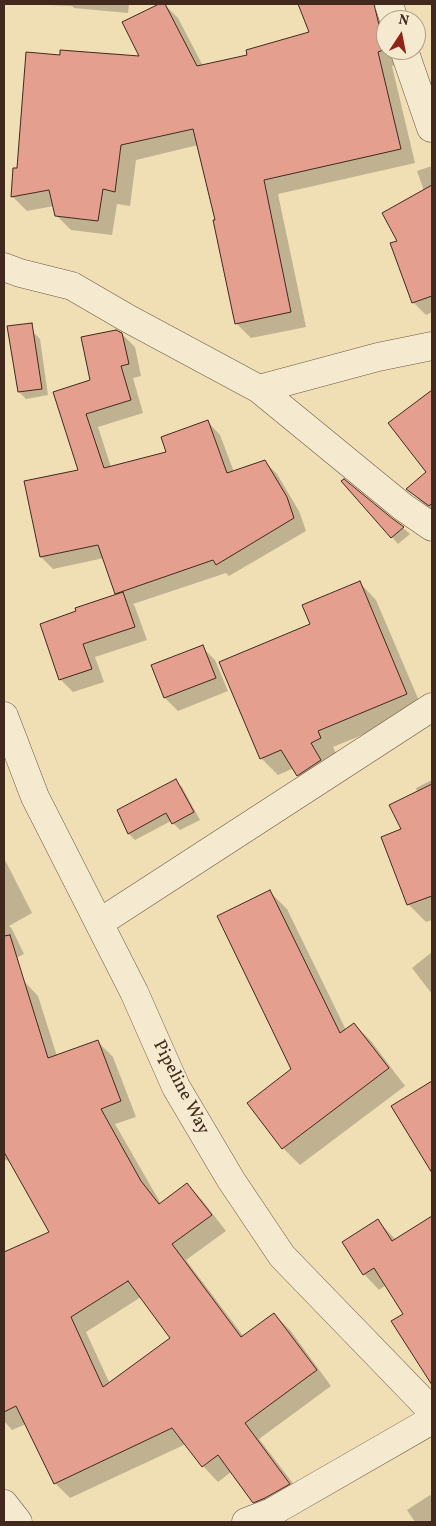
<!DOCTYPE html>
<style>
body{margin:0}
#map{position:relative;width:436px;height:1526px;overflow:hidden;background:#f0dfb5;font-family:Vollkorn,serif}
canvas{display:block}
.frame{position:absolute;inset:0;border:5px solid #41291d;pointer-events:none}
.north{position:absolute;left:376px;top:10px;width:50px;height:50px;box-sizing:border-box;background:#f5eacf;border:1px solid #ad9d88;border-radius:50%;rotate:11deg;font-size:14px;font-weight:700;line-height:20px;text-align:center;color:#41291d}
.north::after{content:'';display:block;margin:auto;width:18px;height:22px;background:#8f2418;clip-path:polygon(50% 0,100% 100%,50% 72%,0 100%)}
</style>
<div id="map">
<canvas width="436" height="1526"></canvas>
<div class="frame"></div>
<div class="north">N</div>
</div>
<script>
const ctx = document.querySelector('canvas').getContext('2d');
ctx.lineJoin = 'round';
function fill(path, color) {
  ctx.fillStyle = color;
  ctx.fill(path, 'evenodd');
}
function poly(rows) {
  const path = new Path2D();
  for (const r of rows) {
    path.moveTo(r[0], r[1]);
    for (let i = 2; i < r.length; i += 2) path.lineTo(r[i], r[i + 1]);
  }
  return path;
}
function stroke(path, color, width, dash) {
  ctx.strokeStyle = color;
  ctx.lineWidth = width;
  ctx.lineCap = dash ? 'butt' : 'round';
  ctx.setLineDash(dash || []);
  ctx.stroke(path);
}
function label(font, color, halo, rows, align = 'center') {
  ctx.font = font + ' Vollkorn,serif';
  ctx.lineWidth = 4;
  ctx.setLineDash([]);
  ctx.textBaseline = 'middle';
  ctx.strokeStyle = halo;
  ctx.fillStyle = color;
  for (const [text, x, y, turn = 0] of rows) {
    ctx.save();
    ctx.translate(x, y);
    ctx.rotate((+turn || 0) * Math.PI / 180);
    ctx.textAlign = isNaN(turn) ? turn : align;
    if (halo) ctx.strokeText(text, 0, 0);
    ctx.fillText(text, 0, 0);
    ctx.restore();
  }
}
const shadow = poly([
 [26,4,129,4,128,13,74,8,72,6],
 [162,4,164,4,178,18,203,66,249,56,310,33,299,4,364,4,367,10,374,8,386,20,386,50,401,50,403,63,392,66,415,163,278,194,306,327,251,338,236,323,216,221,198,145,136,160,130,206,117,204,112,235,71,230,56,215,54,206,27,211,12,196,18,170,61,56,142,57,124,23],
 [432,166,432,312,426,315,413,302,399,241,424,191,417,171],
 [33,332,40,339,48,395,26,399,19,392],
 [122,334,135,347,141,376,133,378,143,413,98,427,111,467,168,453,208,422,220,435,234,472,264,461,277,474,299,511,306,531,229,576,226,573,133,604,135,607,147,640,95,657,104,682,73,692,60,679,41,625,118,595,116,593,104,558,53,569,40,556,80,470,54,393,92,381],
 [432,391,432,512,408,489,428,472,390,424],
 [403,528,410,534,398,544,392,537],
 [360,583,376,600,423,710,333,747,337,755,315,792,298,775,294,768,278,775,261,758,311,625],
 [202,647,215,660,228,691,178,711,165,698,153,666],
 [432,780,432,920,426,922,409,905,382,838,402,830,418,793,416,788],
 [175,781,182,787,200,820,180,830,171,821,135,840,129,834],
 [4,858,32,913,9,926,12,929,24,954,4,964],
 [270,892,287,909,346,1030,354,1024,371,1041,405,1086,300,1165,283,1148,293,1070],
 [432,952,432,994,412,968],
 [23,980,38,996,57,1056,97,1041,113,1057,136,1117,115,1124,161,1204,187,1184,202,1200,226,1231,186,1260,244,1337,274,1314,290,1330,331,1386,259,1439,305,1499,269,1517,254,1502,231,1472,218,1482,203,1466,186,1444,70,1498,55,1483,26,1424,12,1430,4,1421,4,1253,51,1233,11,1163,10,1163,7,1160,4,1161,4,986],
 [141,1297,172,1338,110,1384,86,1332],
 [432,1082,432,1162,419,1149,393,1107],
 [432,1216,432,1382,430,1379,405,1314,386,1285,379,1290,364,1274,378,1221,396,1240],
 [430,1495,432,1497,432,1522,415,1522,407,1510]
]);
const building = poly([
 [159,4,165,4,197,66,247,55,246,50,309,32,298,4,374,4,379,25,386,33,386,49,378,52,401,149,264,180,291,312,235,324,213,220,215,220,193,129,121,145,115,192,103,189,98,221,55,216,49,190,11,197,13,168,17,168,26,52,60,55,60,50,139,56,122,22,159,4],
 [432,185,432,296,412,303,390,243,397,241,382,213,432,185],
 [32,323,42,389,18,392,7,326,32,323],
 [116,330,122,333,129,364,121,366,131,400,86,414,104,468,166,452,161,437,208,420,227,473,265,460,287,497,294,518,216,565,213,560,115,594,98,545,40,557,24,481,78,470,53,392,90,380,81,337,116,330],
 [432,390,432,503,429,506,406,489,426,472,388,423,432,390],
 [344,479,393,519,404,527,391,538,341,481,344,479],
 [360,581,407,694,318,731,321,738,311,743,321,760,297,776,281,750,260,759,219,662,310,624,302,605,360,581],
 [123,592,135,627,83,644,92,669,59,680,40,624,76,611,75,608,123,592],
 [203,645,216,678,164,698,151,665,203,645],
 [176,779,194,812,172,824,166,813,128,834,117,810,176,779],
 [432,784,432,896,407,905,381,837,401,829,389,805,432,784],
 [270,890,340,1033,354,1023,389,1068,282,1149,247,1103,291,1069,217,916,270,890],
 [10,935,48,1058,98,1040,121,1101,101,1109,141,1181,159,1204,187,1183,212,1215,172,1244,241,1337,274,1313,317,1370,245,1423,290,1484,265,1498,253,1503,218,1455,202,1467,172,1428,54,1484,16,1406,4,1412,4,1252,49,1232,4,1152,4,936,10,935],
 [128,1281,170,1338,103,1387,71,1317,128,1281],
 [432,1081,432,1173,391,1106,432,1081],
 [432,1216,432,1385,391,1321,403,1314,374,1268,363,1275,342,1242,378,1219,392,1241,432,1216]
]);
const minor = poly([
 [389,4,394,20],
 [404,50,431,128],
 [4,267,20,273,72,286,127,318,259,389,403,507,432,527],
 [259,389,378,357,432,346],
 [4,716,35,797,134,992,176,1087,231,1180,282,1256,432,1411],
 [99,923,432,707],
 [4,1504,18,1522],
 [246,1522,272,1512,432,1420]
]);
const streetNames = [
 ["Pipeline Way",180,1088,63]
];
fill(shadow, '#0003');
fill(building, '#e49f8f');
stroke(building, '#41291d', 1);
stroke(minor, '#6d5643', 29);
stroke(minor, '#f5eacf', 28);
label('18px', '#41291d', '#f5eacf', streetNames);
</script>
